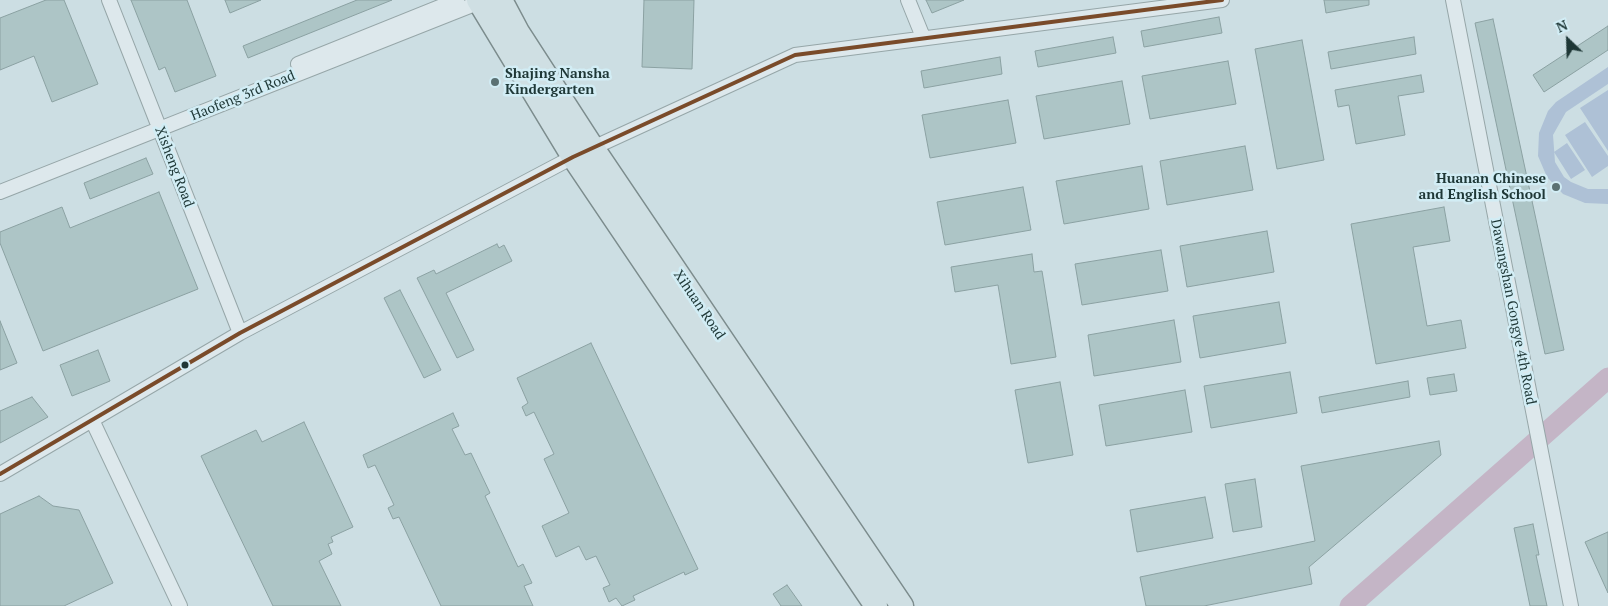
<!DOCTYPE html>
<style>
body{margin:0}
#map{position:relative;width:1608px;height:606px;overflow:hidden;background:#ccdee3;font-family:"PT Serif",serif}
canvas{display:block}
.north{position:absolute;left:1543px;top:15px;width:50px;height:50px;-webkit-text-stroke:4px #d2edf5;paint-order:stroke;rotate:336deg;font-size:14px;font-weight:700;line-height:20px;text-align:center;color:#1e3736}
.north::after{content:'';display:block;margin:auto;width:18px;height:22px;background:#1e3736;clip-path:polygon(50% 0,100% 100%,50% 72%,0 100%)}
</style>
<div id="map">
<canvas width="1608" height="606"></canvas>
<div class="north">N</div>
</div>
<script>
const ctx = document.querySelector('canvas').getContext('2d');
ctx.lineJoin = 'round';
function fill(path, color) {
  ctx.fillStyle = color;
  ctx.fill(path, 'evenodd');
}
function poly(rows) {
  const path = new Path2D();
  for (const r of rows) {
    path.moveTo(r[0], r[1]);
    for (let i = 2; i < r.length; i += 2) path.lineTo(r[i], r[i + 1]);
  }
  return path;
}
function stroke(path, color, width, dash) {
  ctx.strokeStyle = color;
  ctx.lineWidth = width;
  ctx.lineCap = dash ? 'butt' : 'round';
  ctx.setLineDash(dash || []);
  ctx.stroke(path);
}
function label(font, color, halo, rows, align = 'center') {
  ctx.font = font + ' "PT Serif",serif';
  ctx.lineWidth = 5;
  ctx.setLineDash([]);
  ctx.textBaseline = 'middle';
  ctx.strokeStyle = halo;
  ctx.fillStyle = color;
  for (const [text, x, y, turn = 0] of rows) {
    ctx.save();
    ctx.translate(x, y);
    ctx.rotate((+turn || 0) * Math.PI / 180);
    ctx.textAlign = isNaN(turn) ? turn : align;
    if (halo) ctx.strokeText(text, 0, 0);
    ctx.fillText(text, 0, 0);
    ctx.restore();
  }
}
const green = poly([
 [1608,67,1608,84,1566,112,1553,135,1555,162,1564,177,1571,182,1588,189,1608,189,1608,204,1585,203,1563,194,1547,177,1538,156,1539,133,1548,111,1556,102],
 [1608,90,1608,151,1580,108],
 [1585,122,1608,156,1608,166,1592,177,1565,135],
 [1567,143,1585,170,1571,179,1554,152]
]);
const river = poly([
 [1350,606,1608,378]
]);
const building = poly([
 [46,0,64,0,98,84,52,102,34,56,0,70,0,18,46,0],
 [131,0,187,0,216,76,175,92,165,67,159,70,131,0],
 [225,0,261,0,230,13,225,0],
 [357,0,392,0,248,58,243,46,357,0],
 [644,0,694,0,692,69,642,67,644,0],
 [926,0,964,0,932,13,926,0],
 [1324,0,1369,0,1369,5,1326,13,1324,0],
 [1219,17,1222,33,1144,47,1141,31,1219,17],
 [1493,19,1564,350,1545,354,1475,23,1493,19],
 [1608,26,1608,50,1544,92,1533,75,1608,26],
 [1113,37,1116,53,1038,67,1035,51,1113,37],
 [1414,37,1416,54,1331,69,1328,52,1414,37],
 [1302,40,1324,160,1277,169,1255,49,1302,40],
 [1000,57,1002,74,924,88,921,71,1000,57],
 [1228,61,1236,104,1150,119,1142,76,1228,61],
 [1421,75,1424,92,1398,96,1405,135,1356,144,1349,105,1338,107,1335,90,1421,75],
 [1122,81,1130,124,1044,139,1036,96,1122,81],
 [1008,100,1016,143,930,158,922,115,1008,100],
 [1245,146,1253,190,1167,205,1160,161,1245,146],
 [146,158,153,174,90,199,84,183,146,158],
 [1142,166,1149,209,1064,224,1056,181,1142,166],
 [1023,187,1031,230,945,245,937,202,1023,187],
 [159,192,198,289,43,351,0,243,0,232,62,207,70,228,159,192],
 [1444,207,1450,241,1413,247,1427,326,1461,320,1466,348,1376,364,1351,224,1444,207],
 [1267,231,1274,272,1187,287,1180,246,1267,231],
 [497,244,499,248,504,245,512,261,446,293,474,350,457,358,417,278,434,270,436,274,497,244],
 [1161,250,1168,291,1082,305,1075,264,1161,250],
 [1032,254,1034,272,1042,271,1056,357,1011,364,998,285,955,292,951,267,1032,254],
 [400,290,441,370,424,378,384,298,400,290],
 [1279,302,1286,343,1200,358,1193,316,1279,302],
 [1174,320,1181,362,1094,376,1088,335,1174,320],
 [0,321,17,363,0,370,0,321],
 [591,343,698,569,685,575,684,572,633,596,635,600,622,606,616,598,609,602,603,588,610,585,596,556,586,560,579,546,556,557,542,526,569,513,544,459,554,454,534,412,526,416,522,407,528,403,517,378,591,343],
 [98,350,110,381,72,396,60,365,98,350],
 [1290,372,1297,413,1211,428,1204,386,1290,372],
 [1454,374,1457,391,1430,395,1427,378,1454,374],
 [1408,381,1410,397,1322,413,1319,397,1408,381],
 [1060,382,1073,455,1028,463,1015,390,1060,382],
 [1185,390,1192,432,1106,446,1099,405,1185,390],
 [32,397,48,417,0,443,0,411,32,397],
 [453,413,459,426,452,429,465,455,471,453,490,493,485,496,518,567,523,564,532,583,524,586,533,606,441,606,399,517,393,519,388,508,394,505,375,465,368,468,363,455,453,413],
 [304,422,353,527,331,537,333,542,328,544,332,554,319,561,341,606,273,606,201,456,256,430,262,442,304,422],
 [1439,441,1441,455,1309,567,1312,584,1204,606,1146,606,1140,577,1315,541,1301,466,1439,441],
 [1255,479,1262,527,1233,532,1225,484,1255,479],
 [39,496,53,506,79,510,113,583,64,606,0,606,0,514,39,496],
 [1205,497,1213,538,1137,552,1130,510,1205,497],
 [1533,524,1539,555,1536,555,1547,606,1530,606,1514,528,1533,524],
 [1608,532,1608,593,1585,542,1608,532],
 [787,585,802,606,781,606,773,594,787,585]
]);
const street = poly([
 [109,0,240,333],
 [908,0,923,37],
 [1453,0,1571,606],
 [298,64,457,0],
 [0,192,485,0],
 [92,420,180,606],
 [0,474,240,333,573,157,795,55,1222,0]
]);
const primary = poly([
 [478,0,573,157,876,606],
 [501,0,518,32,593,148,902,606]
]);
const bus1 = poly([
 [0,474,240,333,573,157,795,55,1222,0]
]);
const markers = [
 [495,82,5,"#5b7173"],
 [1556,187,5,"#5b7173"],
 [185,365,4.5,"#1e3736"]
];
const poiNames = [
 ["Shajing Nansha",505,74],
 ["Kindergarten",505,90],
 ["Huanan Chinese",1546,179,"right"],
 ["and English School",1546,195,"right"]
];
const streetNames = [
 ["Haofeng 3rd Road",243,96,-22],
 ["Xisheng Road",174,167,69],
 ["Xihuan Road",699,305,56],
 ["Dawangshan Gongye 4th Road",1513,312,79]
];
fill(green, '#aec1d6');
stroke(river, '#c4b5c6', 21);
fill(building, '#adc5c6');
stroke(building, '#8ba1a2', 1);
stroke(street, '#96a6a8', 16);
stroke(primary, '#7c8c8d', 25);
stroke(street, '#dde8ec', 14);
stroke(primary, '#cfdfe3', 22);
stroke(bus1, '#7a4b2a', 4);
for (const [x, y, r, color] of markers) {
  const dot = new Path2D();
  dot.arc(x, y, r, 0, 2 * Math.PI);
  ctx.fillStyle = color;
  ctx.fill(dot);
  stroke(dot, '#d2edf5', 2);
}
label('bold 14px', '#1e3736', '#d2edf5', poiNames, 'left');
label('14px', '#1e3736', '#d2edf5', streetNames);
</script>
